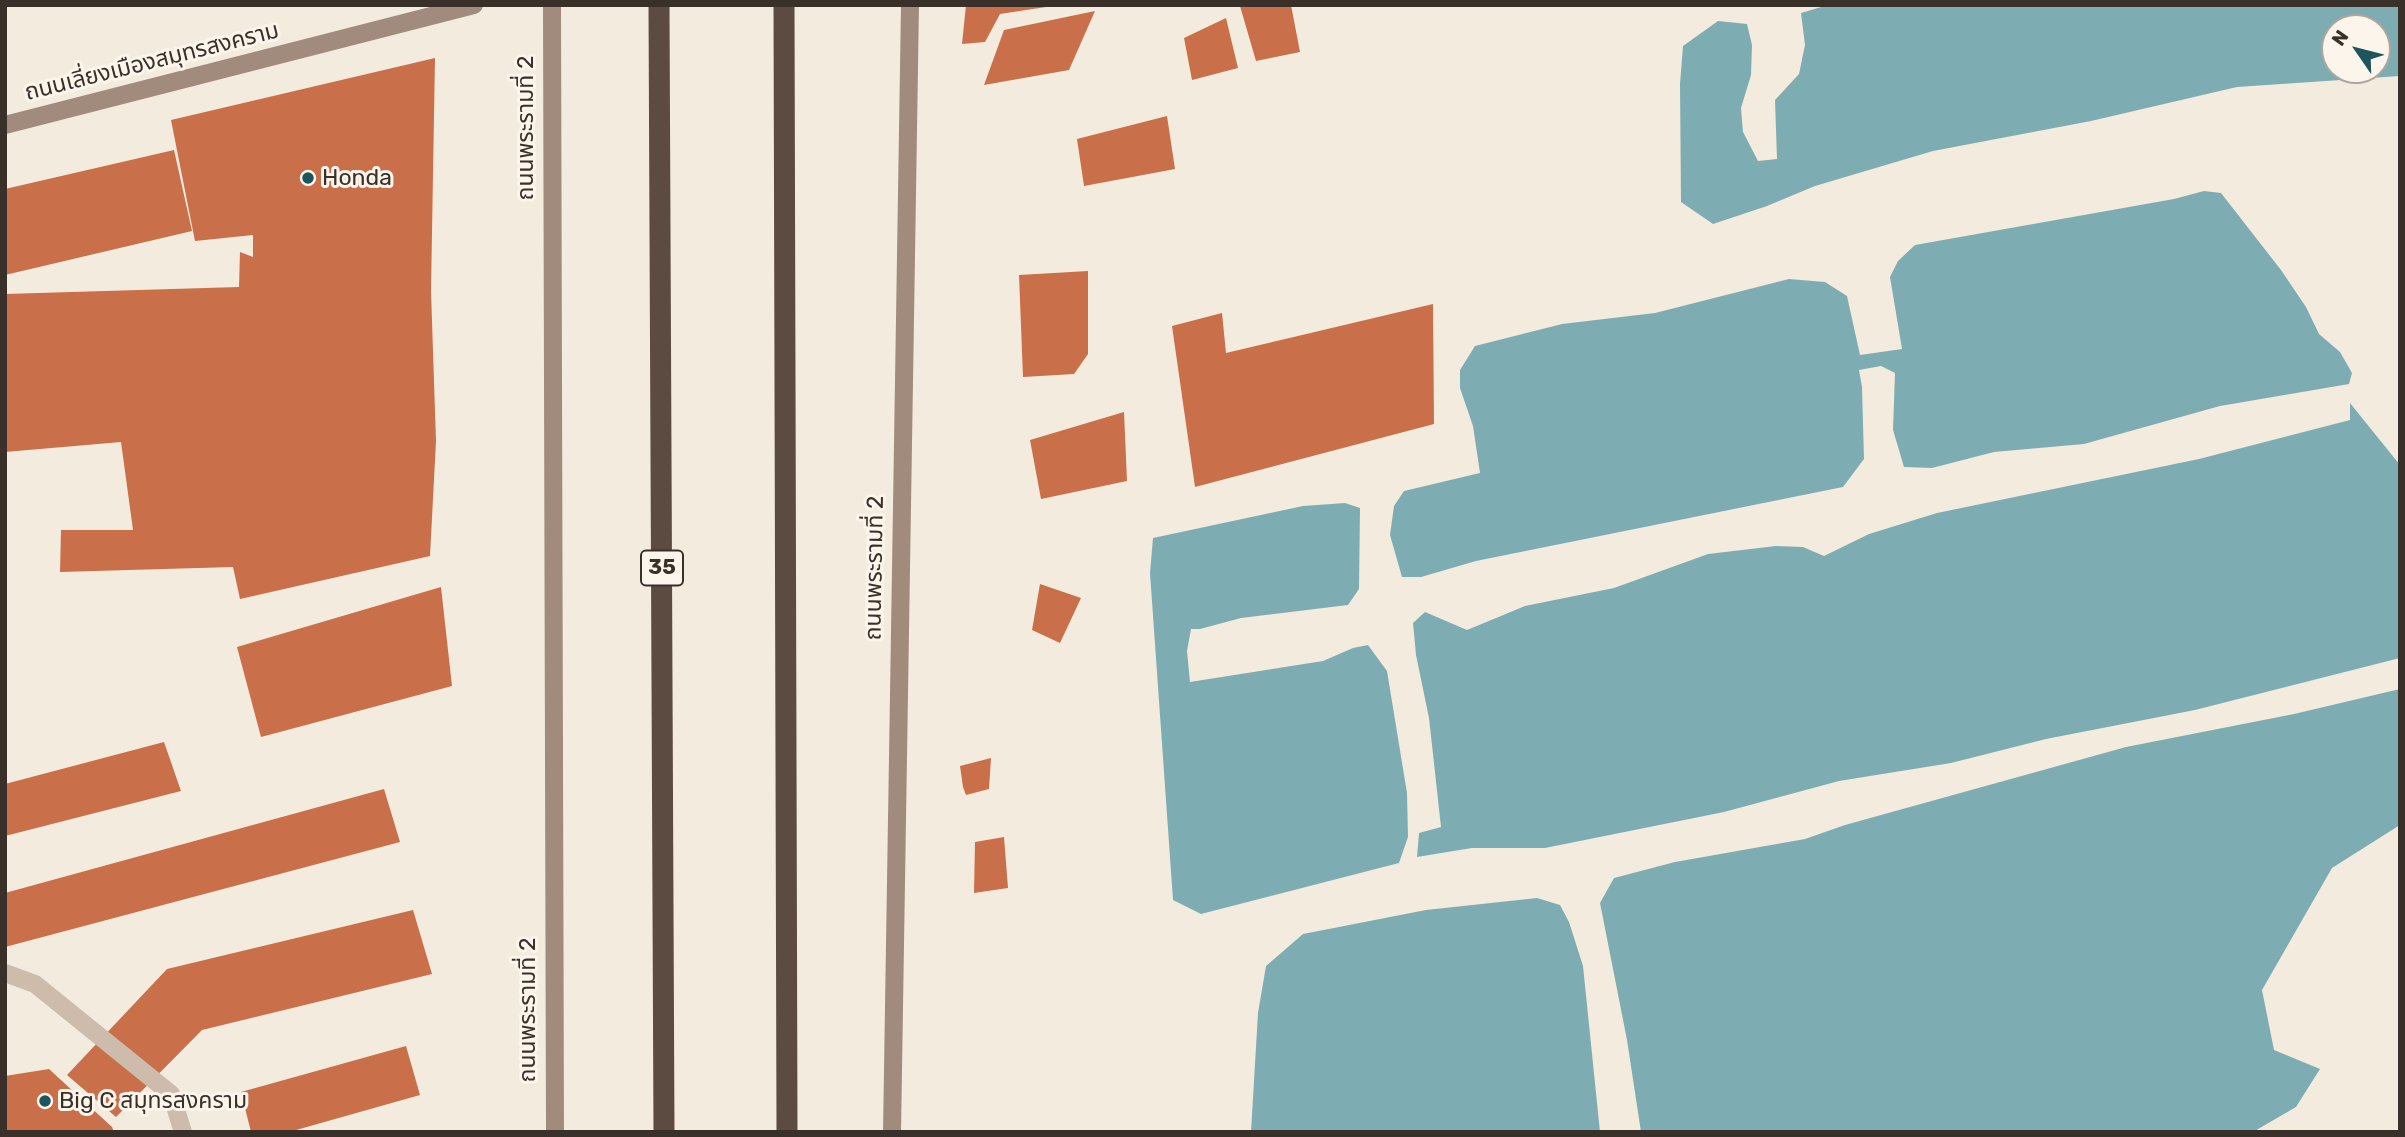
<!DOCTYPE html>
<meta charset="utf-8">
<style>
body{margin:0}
#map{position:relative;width:2405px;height:1137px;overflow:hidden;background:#f4ebdf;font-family:Rubik,sans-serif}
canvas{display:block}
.frame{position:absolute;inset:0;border:7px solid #3a302a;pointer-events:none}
.north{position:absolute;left:2321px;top:14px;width:70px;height:70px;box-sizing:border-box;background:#fbf5ec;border:2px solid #aea69e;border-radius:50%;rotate:305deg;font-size:19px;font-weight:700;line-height:28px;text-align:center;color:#3a302a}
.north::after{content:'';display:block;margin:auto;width:24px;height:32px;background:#1e555d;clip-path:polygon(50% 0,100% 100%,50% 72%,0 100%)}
</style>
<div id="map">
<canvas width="2405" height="1137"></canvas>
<div class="frame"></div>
<div class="north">N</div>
</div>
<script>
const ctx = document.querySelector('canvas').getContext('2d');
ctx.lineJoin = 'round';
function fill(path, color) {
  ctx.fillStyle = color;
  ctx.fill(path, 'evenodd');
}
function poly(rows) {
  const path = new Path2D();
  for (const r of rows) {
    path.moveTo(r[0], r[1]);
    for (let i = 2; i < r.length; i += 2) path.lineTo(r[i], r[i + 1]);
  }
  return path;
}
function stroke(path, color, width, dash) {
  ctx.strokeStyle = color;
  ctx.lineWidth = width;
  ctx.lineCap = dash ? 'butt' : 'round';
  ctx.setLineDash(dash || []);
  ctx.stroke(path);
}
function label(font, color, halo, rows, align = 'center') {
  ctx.font = font + ' Rubik,"Noto Sans Thai",sans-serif';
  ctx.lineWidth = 6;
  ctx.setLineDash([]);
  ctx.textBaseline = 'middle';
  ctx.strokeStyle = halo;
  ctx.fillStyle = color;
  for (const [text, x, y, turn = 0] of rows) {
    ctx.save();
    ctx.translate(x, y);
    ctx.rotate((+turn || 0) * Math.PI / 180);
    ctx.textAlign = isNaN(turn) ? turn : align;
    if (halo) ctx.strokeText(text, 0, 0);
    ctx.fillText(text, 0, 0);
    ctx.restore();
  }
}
const water = poly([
 [1828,5,2400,5,2400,76,2237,87,2091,121,1933,151,1815,186,1767,206,1713,224,1681,202,1680,84,1683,46,1718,21,1747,24,1752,45,1751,75,1741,108,1743,132,1758,161,1777,159,1775,100,1799,74,1805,45,1801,13],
 [2335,28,2377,28,2377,70,2335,70],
 [2204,191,2221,193,2281,270,2306,307,2319,334,2340,352,2352,373,2349,384,2220,406,2084,444,1994,452,1932,468,1904,467,1893,430,1895,373,1881,366,1859,370,1862,387,1864,459,1843,487,1476,561,1421,577,1402,577,1390,535,1394,506,1404,491,1480,473,1473,426,1460,388,1460,370,1475,346,1562,324,1655,313,1789,279,1825,282,1847,296,1860,355,1902,349,1890,277,1898,261,1915,245,2174,199],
 [2350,403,2400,465,2400,658,2195,710,2046,739,1951,763,1839,781,1724,812,1545,848,1472,848,1417,857,1419,833,1441,827,1429,718,1416,655,1413,623,1425,612,1467,630,1525,606,1614,588,1708,554,1776,546,1803,547,1824,556,1869,534,1937,513,2199,459,2350,420],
 [1345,503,1360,508,1359,589,1348,605,1241,618,1200,629,1191,629,1187,651,1190,682,1323,661,1353,648,1368,645,1387,671,1407,793,1408,837,1399,863,1201,914,1173,900,1150,573,1153,538,1303,506],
 [2400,689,2400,825,2332,868,2262,990,2274,1050,2320,1069,2296,1107,2253,1132,1641,1132,1627,1040,1600,903,1614,878,1675,862,1805,839,1845,825,2126,747,2294,714],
 [1537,898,1560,905,1569,922,1583,966,1600,1132,1251,1132,1258,1013,1266,966,1303,934,1426,910]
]);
const building = poly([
 [966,5,1046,5,1046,7,1000,14,985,42,962,44],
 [1291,5,1300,52,1256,61,1240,6],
 [1095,11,1069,70,984,85,1004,30],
 [1226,18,1238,68,1192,80,1184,38],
 [435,58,431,291,436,441,430,556,240,599,233,567,60,572,61,530,133,530,121,442,5,452,5,294,239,287,240,252,253,257,253,235,195,241,171,120],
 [1167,116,1175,169,1084,186,1077,139],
 [174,150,192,231,5,275,5,189],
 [1088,271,1088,354,1074,374,1023,377,1019,275],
 [1433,304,1434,424,1195,487,1172,326,1222,313,1226,353],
 [1124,412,1127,481,1041,499,1030,440],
 [1040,584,1081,598,1060,643,1032,630],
 [441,587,452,686,261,737,237,647],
 [164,742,181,791,5,836,5,784],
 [991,758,989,789,966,795,963,787,960,766],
 [384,789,400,842,5,947,5,893],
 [1004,837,1008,888,974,893,975,842],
 [413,910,432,974,202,1030,116,1117,67,1075,167,969],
 [406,1046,420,1095,289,1132,251,1132,241,1092],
 [49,1069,112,1127,114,1132,5,1132,5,1076]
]);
const lane = poly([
 [5,973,35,984,171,1094,183,1132]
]);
const secondary = poly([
 [552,5,555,1132],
 [5,125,474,5],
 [892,1132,910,5]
]);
const highway = poly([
 [659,5,664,1132],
 [784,5,787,1132]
]);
const markers = [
 [308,178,7,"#1e555d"],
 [45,1101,7,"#1e555d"]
];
const shields = [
 [662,568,42]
];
const shieldNames = [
 ["35",662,568]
];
const streetNames = [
 ["ถนนเลี่ยงเมืองสมุทรสงคราม",152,62,-14],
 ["ถนนพระรามที่ 2",526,128,-90],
 ["ถนนพระรามที่ 2",875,568,-89],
 ["ถนนพระรามที่ 2",528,1010,-90]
];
const poiNames = [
 ["Honda",322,178],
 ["Big C สมุทรสงคราม",59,1101]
];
fill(water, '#7dadb2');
fill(building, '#c96f49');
stroke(lane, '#cdbcab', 18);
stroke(secondary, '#a18b7c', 18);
stroke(highway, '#5b4b41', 21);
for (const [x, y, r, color] of markers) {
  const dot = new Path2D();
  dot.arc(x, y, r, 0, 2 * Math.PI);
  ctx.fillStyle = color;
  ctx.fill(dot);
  stroke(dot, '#fbf5ec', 2.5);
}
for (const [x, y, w] of shields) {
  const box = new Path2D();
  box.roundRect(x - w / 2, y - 17.5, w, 35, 5);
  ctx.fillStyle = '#fbf5ec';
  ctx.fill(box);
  stroke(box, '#3a302a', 2);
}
label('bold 21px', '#3a302a', null, shieldNames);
label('23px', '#3a302a', '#fbf5ec', streetNames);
label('23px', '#3a302a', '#fbf5ec', poiNames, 'left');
</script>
